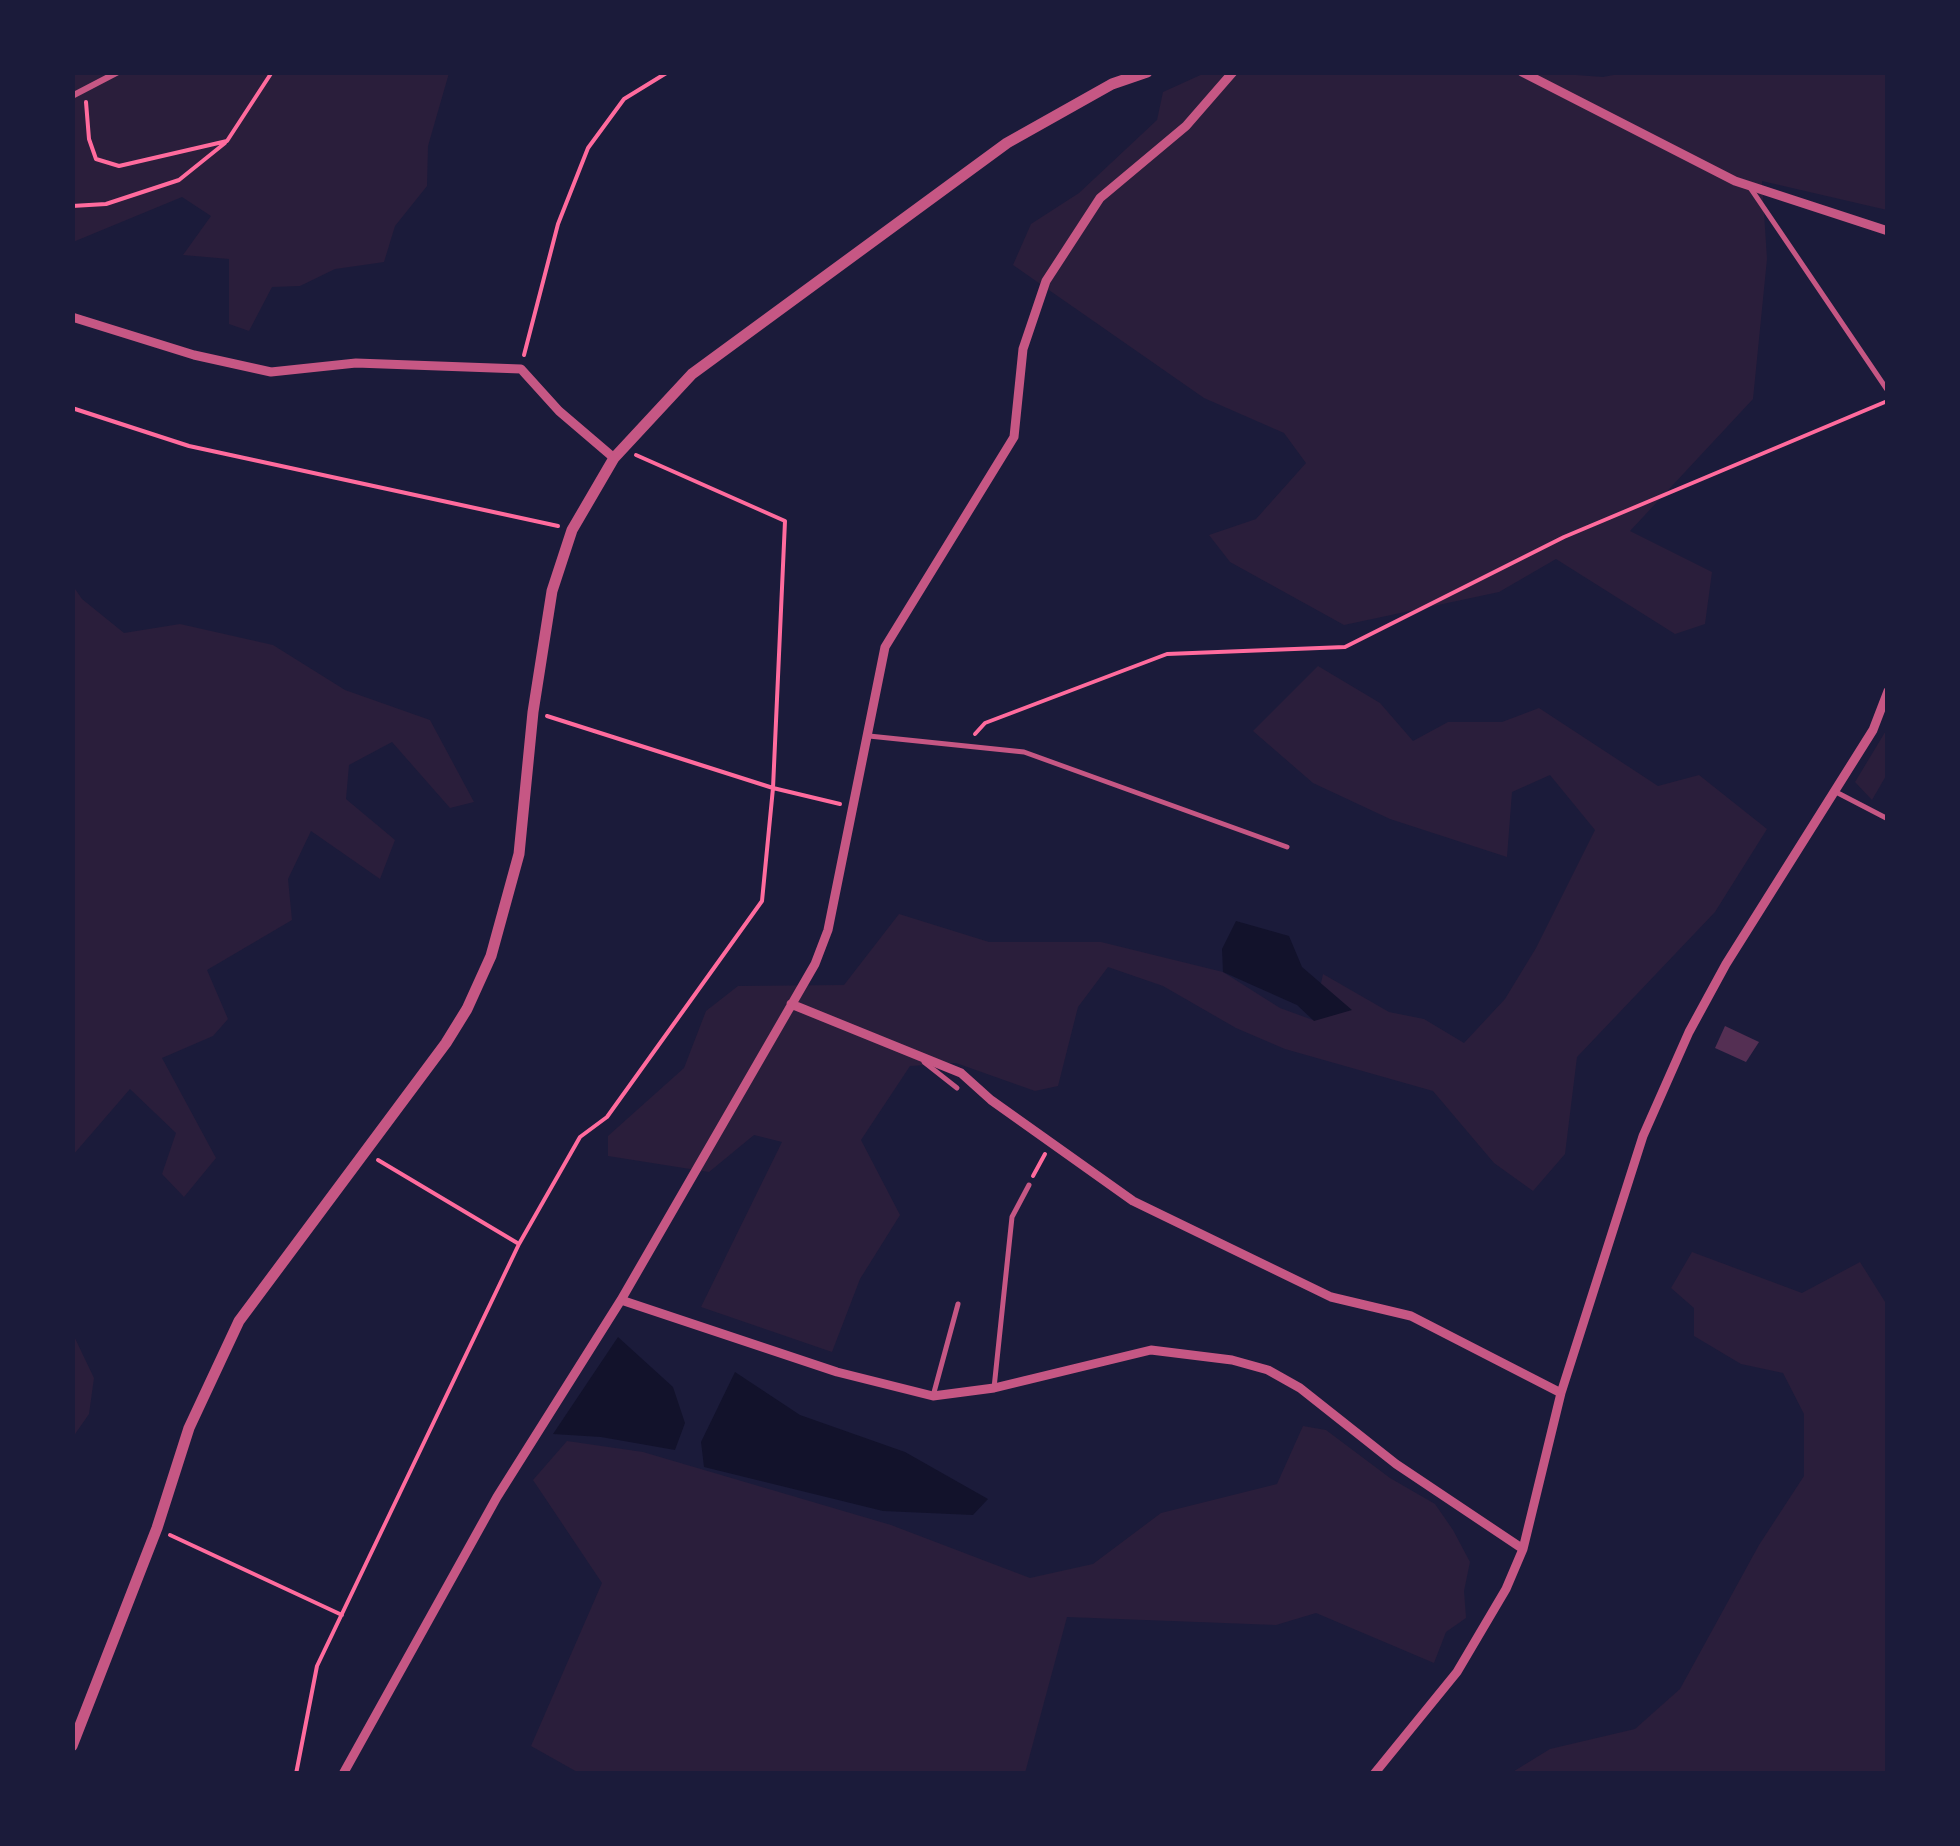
<!DOCTYPE html>
<style>
body{margin:0}
#map{position:relative;width:1960px;height:1846px;overflow:hidden;background:#1b1b3a;font-family:"Libre Baskerville",serif}
canvas{display:block}
.frame{position:absolute;inset:0;border:75px solid #1b1b3a;pointer-events:none}
</style>
<div id="map">
<canvas width="1960" height="1846"></canvas>
<div class="frame"></div>
</div>
<script>
const ctx = document.querySelector('canvas').getContext('2d');
ctx.lineJoin = 'round';
function fill(path, color) {
  ctx.fillStyle = color;
  ctx.fill(path, 'evenodd');
}
function poly(rows) {
  const path = new Path2D();
  for (const r of rows) {
    path.moveTo(r[0], r[1]);
    for (let i = 2; i < r.length; i += 2) path.lineTo(r[i], r[i + 1]);
  }
  return path;
}
function stroke(path, color, width, dash) {
  ctx.strokeStyle = color;
  ctx.lineWidth = width;
  ctx.lineCap = dash ? 'butt' : 'round';
  ctx.setLineDash(dash || []);
  ctx.stroke(path);
}
const green = poly([
 [1536,72,1603,77,1629,72,1887,73,1887,210,1762,181,1767,259,1753,399,1630,531,1712,572,1705,624,1675,634,1556,559,1499,592,1344,625,1230,562,1209,535,1256,519,1306,463,1284,433,1204,398,1013,265,1031,224,1079,193,1157,120,1163,92,1205,73],
 [72,73,449,73,428,146,427,186,395,226,384,262,335,269,300,286,272,287,249,331,229,324,229,259,183,255,211,216,182,197,73,242],
 [73,586,82,599,124,633,180,624,273,645,345,690,430,720,474,802,450,808,392,742,349,765,346,799,395,840,380,879,311,831,288,879,292,920,207,970,228,1019,213,1036,162,1058,216,1158,184,1197,162,1174,176,1133,130,1089,73,1155],
 [1318,666,1380,703,1413,741,1448,722,1502,722,1539,708,1658,786,1699,775,1767,829,1715,912,1577,1057,1565,1154,1533,1191,1494,1163,1433,1091,1285,1049,1236,1028,1163,986,1108,967,1078,1007,1058,1086,1035,1091,956,1063,910,1066,861,1140,900,1215,860,1279,832,1352,701,1307,782,1142,754,1135,709,1172,608,1156,608,1136,684,1068,706,1011,738,986,844,985,899,914,989,942,1101,942,1223,972,1280,1008,1313,1020,1323,974,1389,1012,1424,1019,1464,1043,1505,999,1536,948,1595,830,1550,775,1512,792,1507,857,1390,819,1313,783,1253,731],
 [1887,729,1887,774,1872,800,1855,782],
 [1692,1252,1802,1293,1860,1262,1887,1305,1887,1773,1511,1773,1550,1749,1635,1729,1680,1689,1759,1545,1804,1476,1804,1414,1783,1373,1741,1364,1694,1336,1694,1308,1671,1288],
 [72,1332,94,1378,89,1414,73,1437],
 [1303,1426,1326,1430,1390,1478,1435,1504,1453,1530,1470,1562,1464,1591,1466,1618,1446,1632,1434,1663,1316,1613,1276,1625,1067,1617,1025,1773,579,1773,531,1746,602,1583,533,1480,567,1441,643,1452,891,1525,1030,1578,1093,1564,1161,1513,1277,1484]
]);
const water = poly([
 [1236,921,1289,936,1302,967,1352,1010,1314,1021,1297,1005,1223,972,1222,949],
 [618,1337,673,1387,685,1423,675,1450,601,1437,553,1434],
 [735,1372,800,1415,905,1452,988,1499,973,1515,883,1511,704,1467,701,1442]
]);
const building = poly([
 [1725,1026,1759,1042,1746,1062,1715,1048]
]);
const path = poly([
 [86,102,89,139,96,159,119,166,227,141,272,72],
 [72,206,106,204,179,180,225,143],
 [524,355,558,224,588,148,624,99,668,72],
 [72,408,189,446,558,526],
 [547,716,773,788,840,804],
 [975,734,985,723,1167,654,1345,647,1564,537,1885,402],
 [378,1160,519,1244],
 [1033,1176,1045,1154],
 [170,1535,342,1615],
 [296,1774,317,1666,519,1244,580,1137,607,1117,762,901,773,788,785,521,636,455]
]);
const service = poly([
 [1749,186,1888,391],
 [869,736,1024,752,1287,847],
 [1834,791,1888,819],
 [924,1062,957,1088],
 [994,1388,1012,1217,1029,1185],
 [933,1396,958,1304]
]);
const pedestrian = poly([
 [72,96,118,72]
]);
const minor = poly([
 [1522,72,1735,181,1888,231],
 [72,317,194,355,271,372,356,363,521,369,559,411,614,458],
 [791,1004,961,1073,991,1100,1133,1201,1331,1297,1411,1316,1561,1393],
 [621,1300,837,1372,933,1396,994,1388,1151,1350,1232,1360,1268,1370,1300,1388,1396,1464,1523,1549],
 [343,1774,497,1497,621,1300,815,964,828,930,885,647,1014,437,1023,349,1046,281,1100,198,1186,126,1233,72],
 [1374,1774,1457,1672,1506,1589,1523,1549,1561,1393,1643,1136,1689,1032,1726,964,1873,730,1888,691]
]);
const tertiary = poly([
 [72,1746,157,1528,189,1428,239,1321,446,1043,467,1009,491,956,519,854,533,712,552,591,572,530,614,458,692,374,1007,143,1112,84,1147,72]
]);
fill(green, '#2a1e3b');
fill(water, '#12122b');
fill(building, '#542f53');
stroke(path, '#ff6b9d', 4);
stroke(service, '#c65784', 5);
stroke(pedestrian, '#c65784', 6);
stroke(minor, '#c65784', 9);
stroke(tertiary, '#c65784', 11);
</script>
